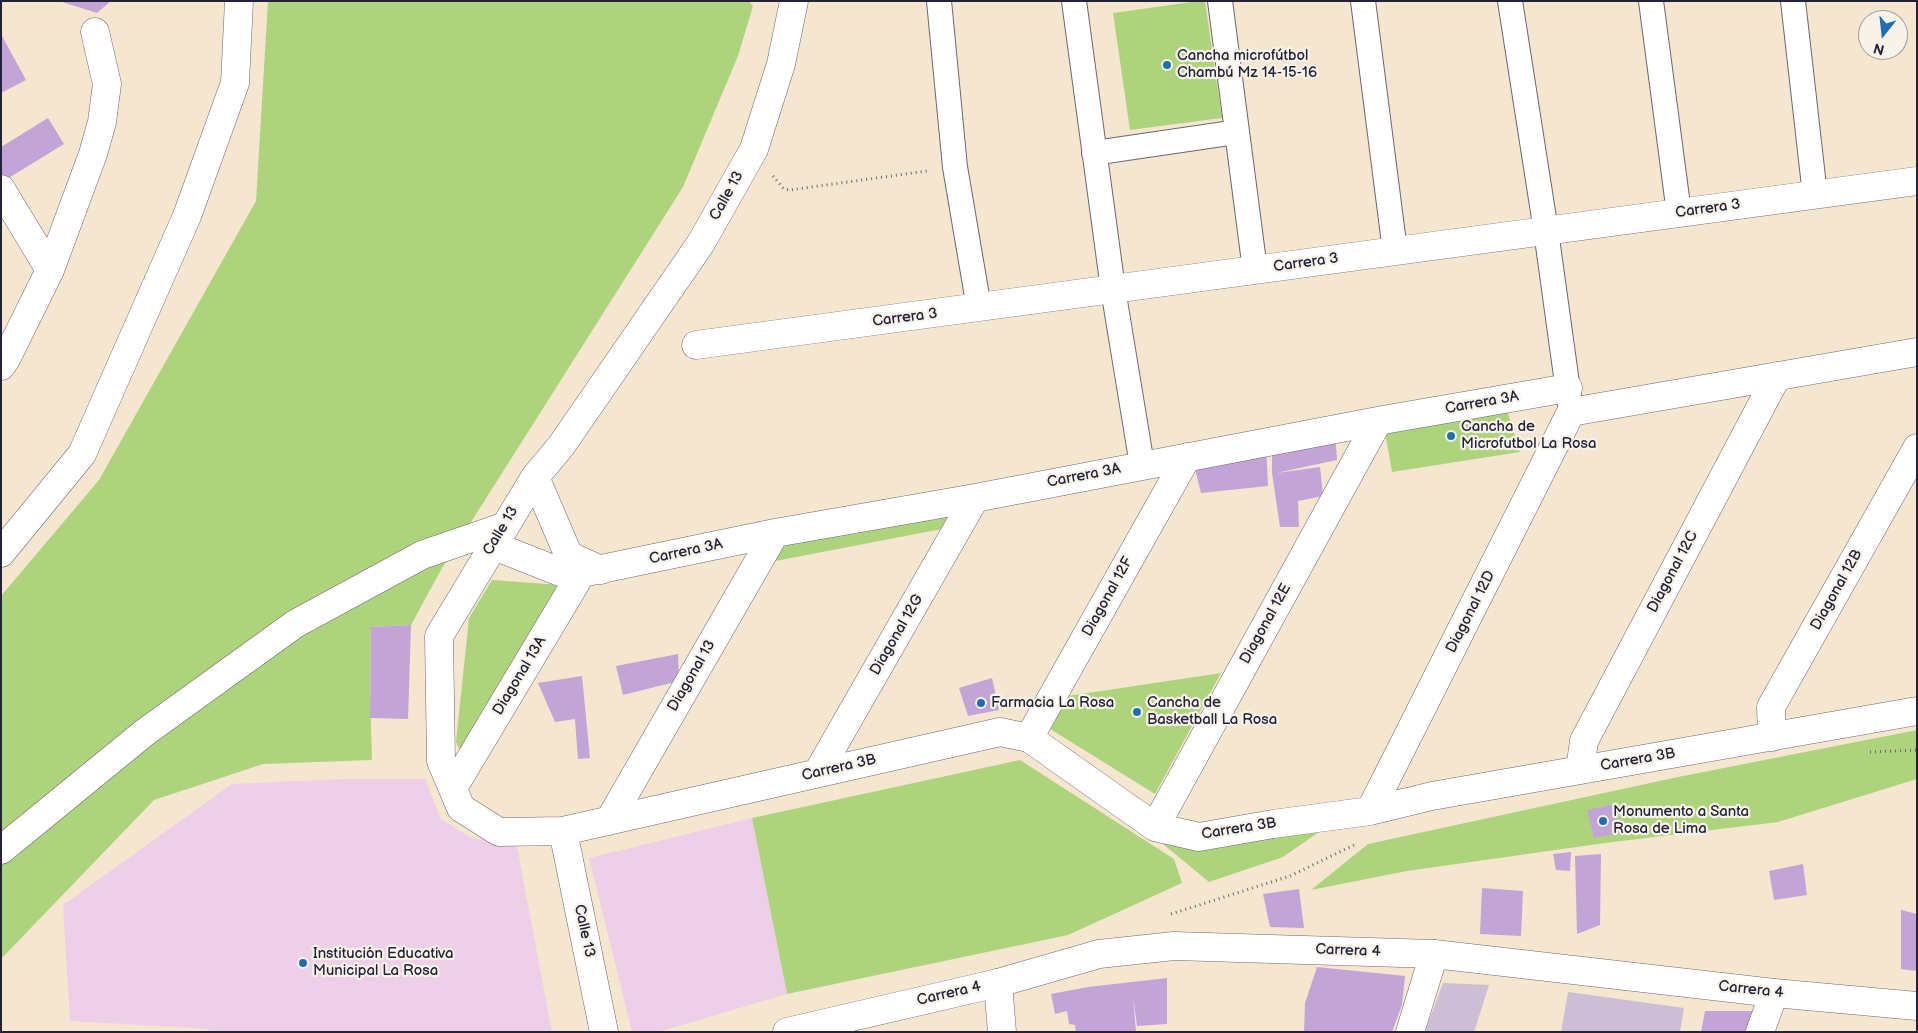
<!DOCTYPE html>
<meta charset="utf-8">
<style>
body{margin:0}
#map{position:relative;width:1918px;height:1033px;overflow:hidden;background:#f5e6d0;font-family:"Balsamiq Sans",sans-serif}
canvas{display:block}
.frame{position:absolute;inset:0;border:2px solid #22223b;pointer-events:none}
.north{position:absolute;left:1858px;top:10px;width:50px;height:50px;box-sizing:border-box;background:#f7f3e8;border:1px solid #a29fa3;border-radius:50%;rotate:196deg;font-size:14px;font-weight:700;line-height:20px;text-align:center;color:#22223b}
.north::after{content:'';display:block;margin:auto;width:18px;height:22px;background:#1f6fb2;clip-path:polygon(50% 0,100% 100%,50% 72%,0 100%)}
</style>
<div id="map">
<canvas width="1918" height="1033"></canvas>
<div class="frame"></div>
<div class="north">N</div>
</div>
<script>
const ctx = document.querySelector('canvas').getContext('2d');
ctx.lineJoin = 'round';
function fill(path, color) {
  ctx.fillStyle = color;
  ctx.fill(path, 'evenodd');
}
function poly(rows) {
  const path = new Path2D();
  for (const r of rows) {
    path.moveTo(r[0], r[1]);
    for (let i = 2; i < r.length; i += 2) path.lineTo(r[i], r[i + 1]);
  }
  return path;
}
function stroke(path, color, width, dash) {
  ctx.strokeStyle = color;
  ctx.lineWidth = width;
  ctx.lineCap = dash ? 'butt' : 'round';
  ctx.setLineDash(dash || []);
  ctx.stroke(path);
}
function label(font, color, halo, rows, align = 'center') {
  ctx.font = font + ' "Balsamiq Sans",sans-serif';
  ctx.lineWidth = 4.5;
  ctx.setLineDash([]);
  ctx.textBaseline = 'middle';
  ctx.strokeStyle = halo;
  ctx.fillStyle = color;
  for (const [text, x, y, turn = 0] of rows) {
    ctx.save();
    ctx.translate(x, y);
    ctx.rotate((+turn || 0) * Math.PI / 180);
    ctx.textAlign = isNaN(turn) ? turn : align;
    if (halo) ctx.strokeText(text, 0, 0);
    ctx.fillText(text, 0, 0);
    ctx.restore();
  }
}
const built = poly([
 [344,779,425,779,441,819,473,839,516,841,552,1032,209,1032,209,1029,70,1021,63,905,232,784],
 [752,818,787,994,658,1032,632,1032,589,858]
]);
const industrial = poly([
 [1443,983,1489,985,1474,1032,1425,1032],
 [1568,992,1684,1008,1680,1032,1561,1032]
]);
const green = poly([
 [268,1,749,1,753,6,738,56,683,187,442,568,411,625,371,627,370,691,372,760,263,764,154,800,1,959,1,596,99,480,256,201],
 [1199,1,1205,1,1222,118,1130,130,1113,13],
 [1505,404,1520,452,1392,472,1383,421],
 [960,503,947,528,765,563,782,537],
 [492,580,560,585,463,757,456,742,469,618],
 [1221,673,1155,794,1047,727,1061,697],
 [1917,730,1917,779,1778,822,1605,843,1407,871,1311,890,1368,844,1678,777],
 [1020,760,1174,859,1182,883,1068,935,787,994,752,818],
 [1339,818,1283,857,1209,882,1163,844]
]);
const building = poly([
 [59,1,111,1,97,13],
 [1,34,26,80,1,93],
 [48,118,64,144,2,182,1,147],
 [1335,431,1337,460,1276,473,1320,467,1323,496,1298,501,1299,527,1280,527,1272,473,1272,443],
 [1266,444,1268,486,1201,493,1192,457],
 [411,625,408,719,370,718,371,627],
 [678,654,679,681,623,695,616,666],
 [582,676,590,758,578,759,575,719,555,722,538,683],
 [992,678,999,710,968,716,959,688],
 [1614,804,1620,833,1594,838,1587,810],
 [1571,852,1570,871,1556,870,1553,854],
 [1601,854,1600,925,1577,934,1575,856],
 [1803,864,1807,895,1774,900,1769,871],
 [1482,888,1523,891,1521,936,1480,934],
 [1299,889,1304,928,1270,927,1263,894],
 [1901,910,1917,914,1917,971,1901,969],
 [1317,967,1405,976,1402,1005,1392,1032,1304,1032,1305,1003],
 [1167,978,1167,1024,1137,1026,1133,996,1136,1032,1076,1032,1075,1025,1069,1024,1067,1011,1055,1014,1051,994,1088,987],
 [1705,1011,1756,1011,1747,1032,1701,1032]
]);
const path = poly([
 [773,176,784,189,790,190,927,171],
 [1870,752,1917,750],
 [1171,914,1290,876,1354,845]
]);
const pedestrian = poly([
 [939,1,955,167,979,308],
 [1074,1,1113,289,1142,465],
 [1220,1,1255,270],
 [1363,1,1395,251],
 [1510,1,1546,231,1570,405],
 [1651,1,1679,213],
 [1793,1,1815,195],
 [1094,153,1237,132]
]);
const minor = poly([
 [794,1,781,64,754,149,701,243,561,446,535,477,439,636,441,761,461,808,499,832,563,831,1000,732,1029,738,1155,827,1199,837,1273,824,1370,811,1432,796,1917,711],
 [1,189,50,270],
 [696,345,1917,181],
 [1,366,6,359,50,270,93,154,102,122,107,84,95,32],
 [535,477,568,554,574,558,601,570],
 [492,545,560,572,582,573,775,533,975,498,1383,420,1568,388],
 [1,553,82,454,187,216,235,83,239,1],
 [1772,737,1771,707,1917,448],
 [1029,738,1187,457],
 [1580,770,1584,741,1777,376],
 [818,772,975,498],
 [453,788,587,564],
 [1370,811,1571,412,1917,352],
 [609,821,775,533],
 [1155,827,1378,421],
 [563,831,604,1032],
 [1,850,144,733,295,624,422,555,503,527],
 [998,983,1002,1032],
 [1410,1032,1434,954],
 [1760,1032,1774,993]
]);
const tertiary = poly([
 [787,1032,998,983,1099,954,1174,946,1434,954,1774,993,1917,1006]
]);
const markers = [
 [1167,65,5,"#1f6fb2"],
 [1451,436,5,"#1f6fb2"],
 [981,703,5,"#1f6fb2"],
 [1137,712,5,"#1f6fb2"],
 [1603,821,5,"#1f6fb2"],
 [303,963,5,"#1f6fb2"]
];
const poiNames = [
 ["Cancha microfútbol",1177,56],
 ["Chambú Mz 14-15-16",1177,73],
 ["Cancha de",1461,427],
 ["Microfutbol La Rosa",1461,444],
 ["Farmacia La Rosa",991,703],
 ["Cancha de",1147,703],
 ["Basketball La Rosa",1147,720],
 ["Monumento a Santa",1613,812],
 ["Rosa de Lima",1613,829],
 ["Institución Educativa",313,954],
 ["Municipal La Rosa",313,971]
];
const streetNames = [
 ["Calle 13",727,196,-61],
 ["Carrera 3",1708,209,-8],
 ["Carrera 3",1306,263,-8],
 ["Carrera 3",905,318,-7],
 ["Carrera 3A",1482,403,-10],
 ["Carrera 3A",1084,476,-11],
 ["Calle 13",501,531,-59],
 ["Carrera 3A",686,552,-12],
 ["Diagonal 12C",1673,572,-62],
 ["Diagonal 12B",1837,590,-61],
 ["Diagonal 12F",1108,597,-61],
 ["Diagonal 12D",1471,612,-63],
 ["Diagonal 12E",1266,624,-61],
 ["Diagonal 12G",897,635,-60],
 ["Diagonal 13A",520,676,-59],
 ["Diagonal 13",692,676,-60],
 ["Carrera 3B",1638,760,-10],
 ["Carrera 3B",839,768,-13],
 ["Carrera 3B",1239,829,-9],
 ["Calle 13",584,931,78],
 ["Carrera 4",1348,951,2],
 ["Carrera 4",1751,990,6],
 ["Carrera 4",949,994,-13]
];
fill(built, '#edd0e8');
fill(industrial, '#ccbed4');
fill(green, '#aed37d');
fill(building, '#c3a4d6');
stroke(pedestrian, '#6c676f', 26);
stroke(minor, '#6c676f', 29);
stroke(tertiary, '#6c676f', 29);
stroke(path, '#6c676f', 3, [1, 4]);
stroke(pedestrian, '#fff', 24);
stroke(minor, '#fff', 28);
stroke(tertiary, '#fff', 28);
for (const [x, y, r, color] of markers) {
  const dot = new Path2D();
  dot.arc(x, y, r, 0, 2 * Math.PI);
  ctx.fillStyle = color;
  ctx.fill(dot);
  stroke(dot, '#f7f3e8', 2);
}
label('15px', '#22223b', '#f7f3e8', poiNames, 'left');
label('15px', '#22223b', '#f7f3e8', streetNames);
</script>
